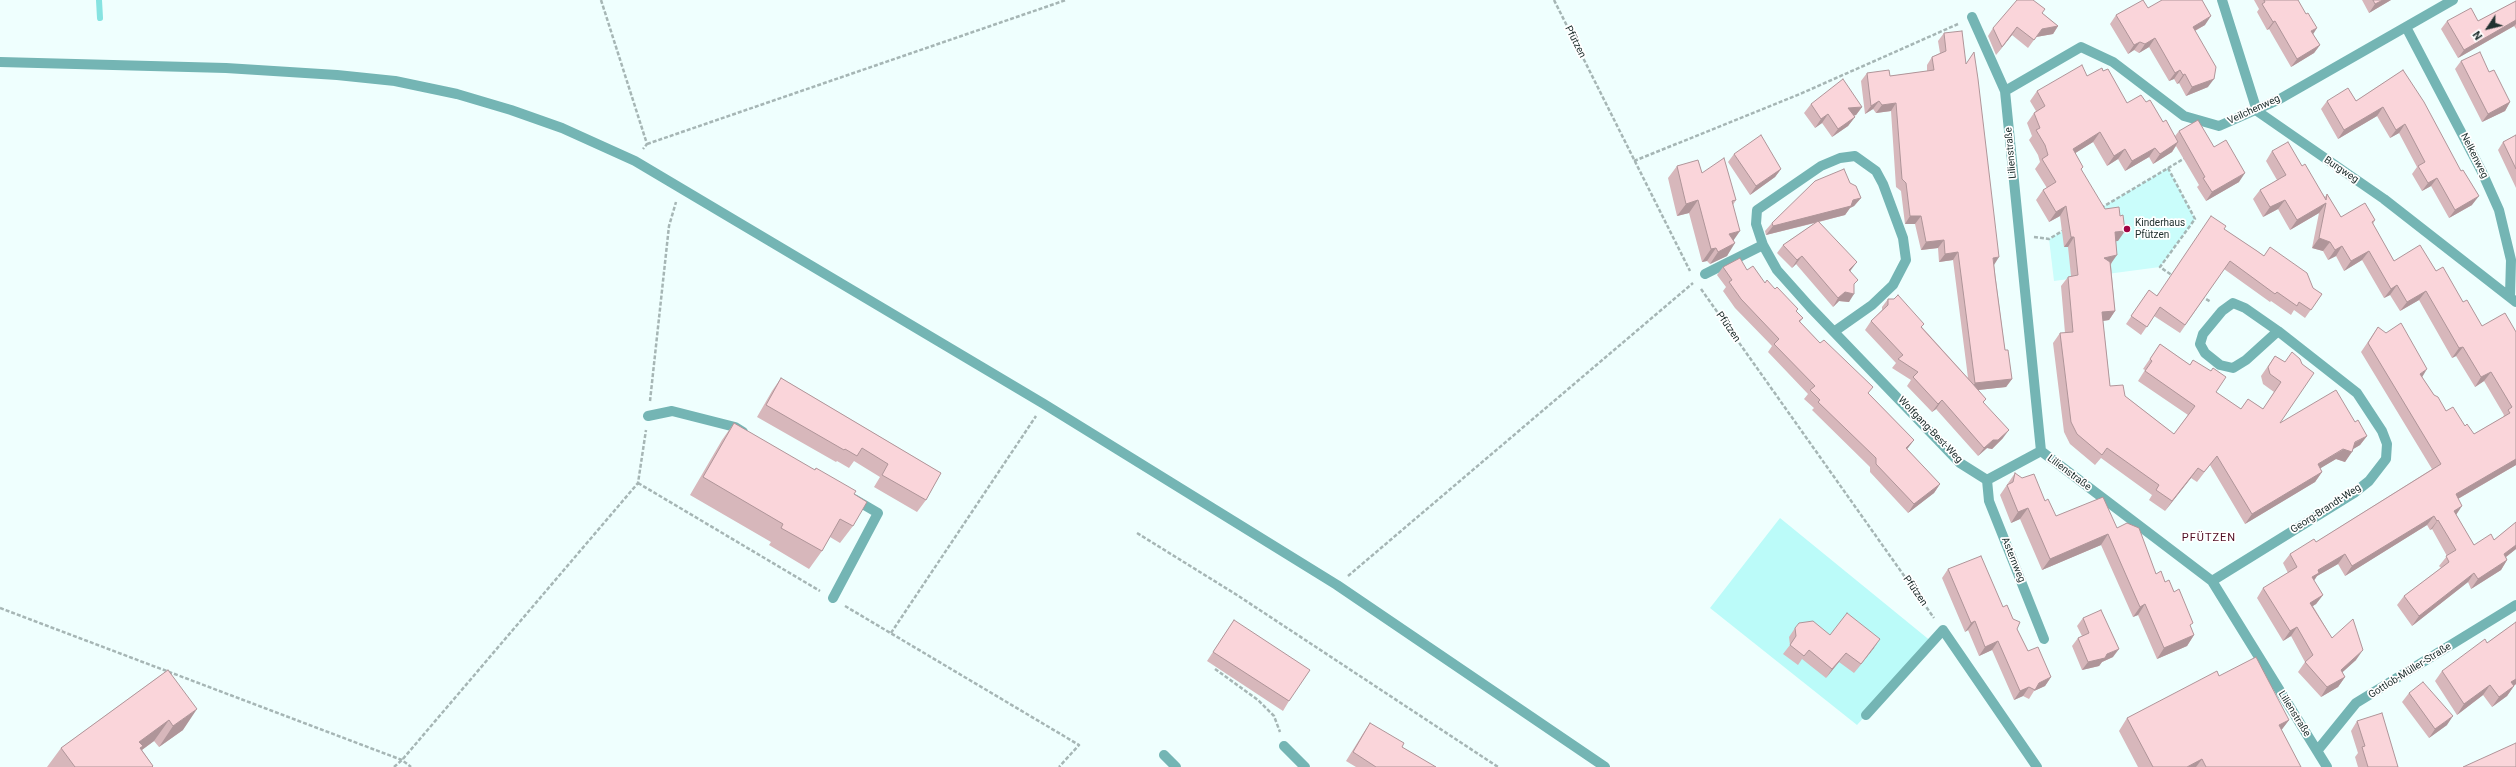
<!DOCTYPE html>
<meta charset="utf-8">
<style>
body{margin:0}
#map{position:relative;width:2516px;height:767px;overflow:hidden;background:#effffe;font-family:Roboto,sans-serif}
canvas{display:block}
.north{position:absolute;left:2468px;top:8px;width:40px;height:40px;-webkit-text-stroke:3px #fff;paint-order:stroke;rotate:235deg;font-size:11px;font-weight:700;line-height:16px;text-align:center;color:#20302f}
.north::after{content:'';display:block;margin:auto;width:14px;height:18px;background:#20302f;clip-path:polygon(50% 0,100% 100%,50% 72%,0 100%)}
</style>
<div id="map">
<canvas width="2516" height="767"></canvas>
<div class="north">N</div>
</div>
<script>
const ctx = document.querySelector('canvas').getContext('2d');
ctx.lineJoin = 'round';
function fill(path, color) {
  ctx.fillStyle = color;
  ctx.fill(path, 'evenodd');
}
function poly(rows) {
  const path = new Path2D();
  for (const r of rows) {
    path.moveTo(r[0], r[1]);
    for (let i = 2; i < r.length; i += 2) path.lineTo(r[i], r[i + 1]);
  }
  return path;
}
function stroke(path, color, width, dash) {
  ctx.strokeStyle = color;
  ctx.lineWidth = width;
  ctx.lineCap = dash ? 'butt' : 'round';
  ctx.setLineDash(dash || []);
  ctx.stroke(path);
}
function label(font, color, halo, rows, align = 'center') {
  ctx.font = font + ' Roboto,sans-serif';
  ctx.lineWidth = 3.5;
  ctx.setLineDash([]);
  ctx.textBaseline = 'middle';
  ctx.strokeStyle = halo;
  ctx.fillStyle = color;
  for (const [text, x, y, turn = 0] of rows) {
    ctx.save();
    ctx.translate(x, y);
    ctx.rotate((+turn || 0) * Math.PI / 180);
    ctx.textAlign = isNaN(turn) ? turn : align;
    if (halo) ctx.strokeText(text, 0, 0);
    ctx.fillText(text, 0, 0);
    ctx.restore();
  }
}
const built = poly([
 [2168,168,2195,219,2160,267,2054,281,2049,239]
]);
const green = poly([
 [1780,518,1932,642,1857,725,1710,608]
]);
const stream = poly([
 [99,0,100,18]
]);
const path = poly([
 [601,0,647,144,643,149],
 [1554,0,1690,271],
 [647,144,1066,0],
 [1634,161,1800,94,1958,24],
 [2168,168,2195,219,2160,267,2173,276],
 [2101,208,2185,158],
 [2034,237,2049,239,2064,230],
 [1701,289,1934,618],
 [2201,296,2211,302],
 [650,401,669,226,676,202],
 [638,483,820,591],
 [1137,533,1237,595,1498,767],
 [1348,576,1693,283],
 [845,606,1079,745,1059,767],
 [0,608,402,760,411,767],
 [891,633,1036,416],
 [1215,669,1258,700,1274,716,1280,732],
 [394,767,402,760,638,483,646,430]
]);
const minor = poly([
 [2222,0,2257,111,2384,199,2516,302],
 [1972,17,2005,91,2041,451,2212,581,2327,767],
 [2406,27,2482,172,2499,210,2511,260,2510,295],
 [0,62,226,68,337,75,395,81,457,94,511,110,562,128,635,161,1044,404,1337,585,1605,767],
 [2005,91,2081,47,2113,62,2184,116,2219,126,2278,100,2453,0],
 [1705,274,1763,245],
 [1835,331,1872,305,1893,285,1906,260,1903,238,1883,184,1876,171,1855,156,1840,158,1821,166,1757,210,1756,224,1763,245,1777,270,1810,307,1960,463,1987,480,2041,451],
 [648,416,672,411,735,427,743,432],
 [1987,480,1989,501,2044,639],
 [2212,581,2354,493,2369,481,2386,459,2387,444,2382,431,2357,393,2278,331,2245,308,2233,303,2222,311,2203,334,2200,344,2205,353,2220,365,2233,368,2246,360,2278,331],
 [833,598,878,513,854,499],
 [1866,715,1943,630,2037,767],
 [1284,746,1305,767],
 [2317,751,2356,703,2516,605],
 [1164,755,1176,767]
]);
const wall = poly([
 [2254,0,2298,0,2313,34,2320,45,2314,53,2291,67,2269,29,2267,30,2257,12,2259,9],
 [2362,0,2391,0,2369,13],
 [2516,1,2516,29,2514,26,2458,58,2441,29,2447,21,2478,21],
 [2148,8,2205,25,2195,31,2208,87,2186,96,2179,83,2177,84,2174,79,2169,81,2149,47,2139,53,2134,50,2128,54,2110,24,2116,15],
 [2042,13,2058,26,2053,34,2036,37,2028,48,2012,35,1996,55,1988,36,1993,28],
 [1944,33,1966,64,1994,265,2005,350,2012,379,2006,387,1978,390,1986,399,1983,403,2003,438,1992,449,1987,448,1978,456,1936,409,1932,412,1907,386,1911,380,1892,368,1896,363,1865,330,1871,321,1882,310,1882,307,1888,299,1922,327,1968,378,1953,260,1939,262,1938,248,1921,250,1915,224,1905,224,1901,191,1896,187,1891,111,1876,113,1873,109,1865,114,1861,81,1867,73,1890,76,1927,71,1927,65,1932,57,1940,53,1938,41],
 [2461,61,2489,72,2510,102,2505,111,2482,122,2455,69],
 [2403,70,2472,205,2449,218,2431,186,2422,191,2412,174,2417,167,2399,133,2390,138,2377,116,2338,139,2321,109,2327,101,2356,101],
 [2103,71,2127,103,2146,102,2163,122,2175,136,2179,131,2214,147,2239,182,2206,201,2197,187,2199,185,2176,146,2172,152,2153,164,2149,157,2125,171,2118,159,2107,166,2093,142,2075,153,2083,167,2081,170,2118,241,2116,241,2111,265,2115,311,2109,320,2103,321,2110,386,2125,396,2174,434,2188,415,2138,381,2145,370,2143,369,2160,344,2190,365,2193,360,2216,392,2241,409,2248,399,2263,409,2274,392,2263,384,2261,376,2275,356,2285,362,2280,423,2355,422,2367,436,2360,445,2353,449,2345,462,2336,459,2320,468,2322,472,2315,482,2245,524,2210,465,2197,482,2191,478,2165,511,2149,500,2152,495,2101,458,2095,465,2070,444,2064,432,2053,343,2060,333,2065,333,2061,286,2068,277,2071,276,2068,247,2064,247,2060,216,2049,222,2036,200,2043,190,2047,188,2035,169,2040,162,2038,155,2029,140,2032,136,2027,123,2034,113,2036,111,2030,101,2037,91],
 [1811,104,1862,107,1856,115,1854,116,1855,117,1848,126,1832,137,1822,123,1815,128,1804,113],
 [2516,135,2516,188,2498,150,2503,142],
 [2272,151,2302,166,2325,197,2327,194,2341,217,2375,220,2373,224,2394,261,2436,271,2463,302,2482,326,2516,332,2516,465,2458,499,2456,515,2474,545,2494,540,2516,522,2516,549,2506,557,2507,560,2501,570,2471,589,2468,582,2412,626,2397,605,2404,596,2441,568,2439,566,2447,556,2432,529,2430,530,2427,525,2345,576,2338,564,2317,576,2314,581,2323,595,2316,604,2313,606,2332,638,2356,660,2342,672,2345,677,2338,687,2321,697,2298,672,2305,662,2291,636,2283,641,2257,598,2263,588,2288,573,2283,563,2290,554,2316,542,2432,469,2361,352,2378,327,2422,377,2434,395,2446,411,2465,426,2474,434,2503,417,2504,415,2484,381,2475,387,2456,356,2452,358,2419,300,2400,311,2390,295,2384,298,2362,260,2344,271,2336,256,2328,260,2323,251,2312,248,2319,213,2290,230,2278,209,2263,217,2253,199,2260,190,2277,180,2266,161],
 [1734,154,1781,169,1775,177,1750,195,1728,162],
 [1677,166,1736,200,1733,205,1734,241,1727,256,1710,264,1707,261,1702,262,1689,213,1677,216,1668,178],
 [1850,183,1861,198,1854,206,1850,208,1845,215,1819,222,1851,270,1850,272,1854,286,1849,302,1839,301,1833,307,1796,264,1792,268,1777,253,1783,245,1815,223,1766,235,1765,231,1772,223],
 [2224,229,2257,251,2313,288,2322,294,2305,318,2294,310,2291,315,2271,301,2270,302,2224,269,2180,333,2154,316,2141,335,2126,324,2149,290,2156,296],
 [1723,267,1747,270,1765,283,1775,289,1798,309,1796,311,1803,318,1800,322,1869,394,1914,440,1907,449,1940,484,1934,493,1908,513,1870,472,1870,467,1812,410,1814,408,1804,399,1808,394,1768,352,1772,346,1735,308,1723,291,1726,287,1717,275],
 [781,378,941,473,926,500,917,512,874,487,880,477,854,461,849,468,837,461,836,462,757,417,772,391],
 [734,423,854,494,853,526,840,543,830,537,822,551,809,569,769,545,771,542,690,495,722,440],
 [2015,473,2045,501,2056,516,2117,528,2156,574,2165,582,2174,592,2194,635,2187,646,2157,659,2138,615,2133,617,2101,545,2042,570,2020,519,2011,523,2000,495],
 [1948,569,2003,607,2017,629,2028,651,2051,677,2045,686,2034,691,2029,699,2023,696,2014,700,1992,650,1979,656,1968,630,1965,632,1942,578],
 [2083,618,2113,657,2102,662,2099,666,2082,670,2072,646,2078,638,2082,636,2077,626],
 [1234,620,1289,701,1283,711,1207,661],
 [2516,622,2516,684,2514,686,2507,696,2492,707,2483,695,2457,715,2435,681,2442,671,2487,643],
 [1795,628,1830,635,1874,648,1854,673,1839,662,1826,678,1802,659,1798,665,1783,654,1790,645,1789,637],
 [168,670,183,730,159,747,154,741,142,750,153,766,152,767,47,767,61,748],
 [2219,676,2289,720,2281,730,2301,767,2138,767,2119,731,2127,718],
 [2409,693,2447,725,2429,738,2402,702],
 [2357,721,2398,767,2358,767,2355,757,2358,753,2351,731],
 [1370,723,1402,747,1436,767,1356,767,1346,761,1364,732]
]);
const shadedWall = poly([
 [2383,0,2391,0,2369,13,2375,4],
 [2211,16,2205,25,2187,35,2193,27],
 [2516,20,2516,24,2514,26,2458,58,2464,50],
 [2275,21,2269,29,2267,30,2273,22],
 [2058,26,2053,34,2036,37,2028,48,2042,29],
 [2017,27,2012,35,1996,55],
 [2317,28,2312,36,2311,31],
 [2155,38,2149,47,2139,53,2145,44],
 [2140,42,2134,50,2128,54,2134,45],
 [2320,45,2314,53,2291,67,2297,59],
 [2180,70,2174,79,2169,81,2175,73],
 [2185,74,2179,83,2177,84,2183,75],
 [2214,79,2208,87,2186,96,2192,87],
 [1879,101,1873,109,1865,114,1871,106],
 [2510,102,2505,111,2482,122,2488,114],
 [1896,103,1891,111,1876,113,1882,105],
 [1862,107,1856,115,1842,117,1848,108],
 [2383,107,2377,116,2338,139,2344,130],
 [1828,114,1822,123,1815,128,1821,119],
 [1855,117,1848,126,1832,137,1838,129],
 [2405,124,2399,133,2390,138,2396,130],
 [2100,132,2093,142,2066,159,2073,149],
 [2178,142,2172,152,2153,164,2160,154],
 [2155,148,2149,157,2125,171,2132,161],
 [2125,149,2118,159,2107,166,2114,156],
 [1781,169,1775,177,1750,195,1756,186],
 [2245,173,2239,182,2206,201,2212,192],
 [2437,178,2431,186,2422,191,2428,183],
 [2479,196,2472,205,2449,218,2455,210],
 [1861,198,1854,206,1850,208,1845,215,1766,235,1773,226],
 [1698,200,1689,213,1677,216,1686,204],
 [2285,200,2278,209,2263,217,2270,207],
 [2326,203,2319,213,2290,230,2297,220],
 [2066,206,2060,216,2049,222,2056,212],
 [1910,216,1921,216,1915,224,1905,224],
 [1740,231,1731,244,1729,234],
 [2125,231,2118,241,2108,242,2115,232],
 [2071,237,2074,237,2068,247,2064,247],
 [2319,238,2330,242,2323,251,2312,248],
 [1944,240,1938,248,1921,250,1926,242],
 [1735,243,1727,256,1710,264,1718,252],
 [2342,246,2336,256,2328,260,2335,250],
 [1716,248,1707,261,1702,262,1711,249],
 [2369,251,2362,260,2344,271,2351,261],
 [1958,252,1953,260,1939,262,1945,254],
 [2117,255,2110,265,2104,258],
 [1802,256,1796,264,1792,268,1797,260],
 [1999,257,1994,265,1993,258],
 [1857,262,1851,270,1843,278,1849,270],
 [2397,285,2390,295,2384,298,2391,289],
 [2426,291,2419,300,2400,311,2407,302],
 [1845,292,1854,294,1849,302,1839,301,1833,307,1838,298],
 [2115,311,2109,320,2095,322,2102,312],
 [2463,347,2456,356,2452,358,2459,348],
 [2427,369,2421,379,2420,374],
 [2491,372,2484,381,2475,387,2481,377],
 [2012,379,2006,387,1969,391,1975,383],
 [1942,400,1936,409,1932,412,1938,404],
 [2009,430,2003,438,1992,449,1987,448,1978,456,1984,448,1993,440],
 [2367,436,2360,445,2350,451,2352,452,2345,462,2336,459,2311,474,2318,464],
 [1914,440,1908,448,1900,456,1906,448],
 [2516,459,2516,465,2449,504,2456,494],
 [2198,468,2191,478,2165,511,2172,501],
 [2322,472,2315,482,2245,524,2252,514],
 [1940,484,1934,493,1908,513,1914,504],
 [2462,506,2456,515,2454,511],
 [2028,508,2020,519,2011,523,2018,512],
 [2434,516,2427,525,2345,576,2352,566],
 [2438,520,2432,529,2430,530,2437,521],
 [2108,534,2101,545,2042,570,2050,559],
 [2516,545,2516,549,2497,564,2504,554],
 [2345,554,2338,564,2317,576,2312,583,2305,587,2318,570],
 [2507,560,2501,570,2471,589,2478,579],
 [2474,573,2468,582,2412,626,2419,616],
 [2323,595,2316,604,2303,612,2310,603],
 [2145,604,2138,615,2133,617,2140,607],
 [1975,621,1968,630,1965,632,1971,623],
 [2297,627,2291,636,2283,641,2290,631],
 [2194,635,2187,646,2157,659,2164,648],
 [1880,639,1874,648,1854,673,1861,664],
 [1998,641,1992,650,1979,656,1985,647],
 [2119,649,2113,657,2102,662,2099,666,2082,670,2088,662],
 [2363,650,2356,660,2334,680,2341,670],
 [1846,653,1839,662,1826,678,1832,669],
 [2051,677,2045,686,2034,691,2039,683],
 [2345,677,2338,687,2321,697,2327,687],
 [2516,679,2516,684,2504,693,2511,682],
 [2490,685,2483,695,2457,715,2464,704],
 [2514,686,2507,696,2492,707,2499,697],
 [2029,687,2023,696,2014,700,2020,691],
 [197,709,183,730,159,747,173,726],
 [2453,716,2447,725,2429,738,2435,729],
 [169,720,154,741,139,752,139,742],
 [2289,720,2280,732,2279,725],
 [2202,759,2196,767,2187,767]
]);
const building = poly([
 [2017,0,2033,0,2045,9,2042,13,2058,26,2042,29,2034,40,2017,27,2002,47,1993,28,2017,0],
 [2143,0,2148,8,2162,0,2202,0,2211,16,2193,27,2216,67,2214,79,2192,87,2185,74,2183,75,2180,70,2175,73,2155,38,2145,44,2140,42,2134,45,2116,15,2143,0],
 [2264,0,2298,0,2306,14,2308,13,2317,28,2311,31,2320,45,2297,59,2275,21,2273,22,2262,4,2265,2,2264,0],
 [2373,0,2383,0,2375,4,2373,0],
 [2516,1,2516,20,2464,50,2447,21,2471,8,2478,21,2516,1],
 [1962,31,1966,64,1974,52,1978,79,1999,257,1993,258,1995,276,2005,350,2008,350,2012,379,1975,383,1958,252,1945,254,1944,240,1926,242,1921,216,1910,216,1906,183,1902,179,1896,103,1882,105,1879,101,1871,106,1867,73,1889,70,1890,76,1934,70,1932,57,1946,51,1944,33,1962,31],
 [2480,52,2489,72,2494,70,2510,102,2488,114,2461,61,2480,52],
 [2082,65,2087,76,2102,68,2103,71,2108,69,2127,103,2141,95,2146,102,2150,100,2163,122,2166,120,2178,142,2160,154,2155,148,2132,161,2125,149,2114,156,2100,132,2073,149,2083,167,2081,169,2105,209,2119,207,2120,216,2123,215,2125,231,2115,232,2117,255,2104,258,2110,262,2115,311,2102,312,2110,386,2123,385,2125,396,2174,434,2195,406,2145,371,2152,361,2150,359,2160,344,2190,365,2193,360,2211,371,2213,368,2226,377,2216,392,2241,409,2248,399,2263,409,2281,382,2270,374,2268,367,2275,356,2285,362,2292,352,2300,359,2302,364,2314,373,2280,423,2336,390,2355,422,2358,420,2367,436,2355,442,2352,452,2343,449,2318,464,2322,472,2252,514,2217,456,2204,472,2198,468,2172,501,2156,490,2159,485,2107,448,2102,455,2077,434,2071,422,2060,333,2073,332,2068,277,2078,275,2074,237,2071,237,2066,206,2056,212,2043,190,2056,182,2042,159,2048,155,2045,145,2036,130,2040,128,2034,113,2045,106,2037,91,2082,65],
 [2403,70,2424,102,2461,171,2463,170,2479,196,2455,210,2437,178,2428,183,2418,166,2425,162,2405,124,2396,130,2383,107,2344,130,2327,101,2348,88,2356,101,2403,70],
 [1843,79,1862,107,1848,108,1855,117,1838,129,1828,114,1821,119,1811,104,1843,79],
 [2198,120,2214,147,2226,140,2245,173,2212,192,2203,178,2205,177,2179,131,2198,120],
 [1761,135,1781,169,1756,186,1734,154,1761,135],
 [2516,135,2516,169,2503,142,2516,135],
 [2288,142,2302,166,2305,164,2326,200,2327,194,2341,217,2365,203,2375,220,2372,222,2394,261,2420,245,2436,271,2443,267,2463,302,2467,300,2482,326,2505,313,2516,332,2516,459,2456,494,2462,506,2454,511,2474,545,2491,534,2494,540,2516,522,2516,545,2504,554,2507,560,2478,579,2474,573,2419,616,2404,596,2449,562,2446,556,2456,550,2438,520,2437,521,2434,516,2352,566,2345,554,2318,570,2319,573,2312,577,2323,595,2310,603,2332,638,2353,619,2363,650,2341,670,2345,677,2327,687,2305,662,2313,655,2297,627,2290,631,2263,588,2297,567,2290,554,2314,539,2316,542,2441,464,2368,343,2378,327,2386,333,2401,323,2427,369,2420,374,2434,395,2438,397,2446,411,2453,407,2465,426,2467,424,2474,434,2510,413,2508,410,2512,407,2491,372,2481,377,2463,347,2459,348,2426,291,2407,302,2397,285,2391,289,2369,251,2351,261,2342,246,2335,250,2330,242,2319,238,2326,203,2297,220,2285,200,2270,207,2260,190,2286,175,2272,151,2288,142],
 [1724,158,1736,200,1732,201,1740,231,1729,234,1735,243,1718,252,1716,248,1711,249,1698,200,1686,204,1677,166,1698,160,1702,173,1724,158],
 [1844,169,1850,183,1856,186,1861,198,1853,200,1851,206,1773,226,1772,223,1815,181,1844,169],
 [2211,216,2226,226,2224,229,2257,251,2264,256,2270,247,2307,273,2313,288,2322,294,2311,310,2299,302,2297,306,2277,292,2275,294,2230,261,2185,325,2160,307,2147,327,2131,316,2149,290,2157,296,2211,216],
 [1818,221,1857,262,1849,270,1858,280,1854,284,1854,294,1845,292,1838,298,1802,256,1797,260,1783,245,1818,221],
 [1740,258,1747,270,1753,266,1765,283,1767,280,1775,289,1777,287,1798,309,1796,311,1803,318,1799,321,1820,343,1824,340,1873,387,1868,393,1914,440,1906,448,1940,484,1914,504,1876,464,1876,458,1818,402,1820,400,1810,390,1815,386,1774,344,1779,339,1741,299,1729,282,1732,280,1723,267,1740,258],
 [1898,295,1924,324,1921,327,1972,383,1986,399,1983,402,2009,430,1998,440,1993,440,1984,448,1942,400,1938,404,1913,377,1918,372,1898,359,1903,355,1871,321,1888,305,1888,299,1894,299,1898,295],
 [781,378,941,473,926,500,882,475,888,464,862,448,857,456,845,449,844,450,766,405,781,378],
 [734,423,815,470,816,468,856,491,854,494,867,502,853,526,840,519,822,551,781,528,783,524,703,477,734,423],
 [2015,473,2022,478,2034,474,2045,501,2048,499,2056,516,2103,497,2117,528,2127,523,2139,528,2156,574,2161,571,2165,582,2169,580,2174,592,2179,589,2193,623,2190,625,2194,635,2164,648,2145,604,2140,607,2108,534,2050,559,2028,508,2018,512,2007,485,2013,482,2015,473],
 [1981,556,2003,607,2007,605,2013,619,2020,622,2017,629,2028,651,2038,647,2051,677,2039,683,2035,690,2029,687,2020,691,1998,641,1985,647,1975,621,1971,623,1948,569,1981,556],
 [2101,610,2119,649,2107,654,2105,658,2088,662,2078,638,2089,633,2083,618,2101,610],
 [1847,613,1880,639,1861,664,1846,653,1832,669,1809,650,1804,656,1790,645,1796,636,1795,628,1799,623,1813,621,1830,635,1847,613],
 [1234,620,1310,670,1289,701,1213,652,1234,620],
 [2516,622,2516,679,2511,682,2514,686,2499,697,2490,685,2464,704,2442,671,2485,639,2487,643,2516,622],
 [2256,657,2289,720,2279,725,2301,767,2206,767,2202,759,2187,767,2153,767,2127,718,2217,671,2219,676,2256,657],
 [168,670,197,709,173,726,169,720,139,742,143,746,140,748,153,766,152,767,75,767,61,748,168,670],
 [2423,682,2453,716,2435,729,2409,693,2423,682],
 [2382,713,2398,767,2368,767,2362,747,2365,746,2357,721,2382,713],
 [1370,723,1404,743,1402,747,1436,767,1376,767,1353,752,1370,723],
 [2516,743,2516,767,2463,767,2516,743]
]);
const markers = [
 [2127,229,4,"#a00343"]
];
const streetNames = [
 ["Pfützen",1575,42,63],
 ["Veilchenweg",2254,110,-25],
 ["Lilienstraße",2011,153,-95],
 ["Nelkenweg",2474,156,63],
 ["Burgweg",2341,170,34],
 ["Pfützen",1728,327,55],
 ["Wolfgang-Best-Weg",1930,430,46],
 ["Lilienstraße",2069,473,37],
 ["Georg-Brandt-Weg",2326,509,-33],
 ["Asternweg",2013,560,68],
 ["Pfützen",1915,591,55],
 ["Gottlob-Müller-Straße",2410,671,-32],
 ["Lilienstraße",2294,714,58]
];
const poiNames = [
 ["Kinderhaus",2135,223],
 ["Pfützen",2135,235]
];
const neighbourhoodNames = [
 ["PFÜTZEN",2209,538]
];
fill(built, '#cafdfb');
fill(green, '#bbfbf9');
stroke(stream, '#86e3e1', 6);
stroke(path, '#a6b6b5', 2.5, [4, 2]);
stroke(minor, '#74b5b4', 10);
fill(wall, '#d7b7bb');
fill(shadedWall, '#af9599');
fill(building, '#fad5da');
stroke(building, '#af9599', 1);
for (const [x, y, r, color] of markers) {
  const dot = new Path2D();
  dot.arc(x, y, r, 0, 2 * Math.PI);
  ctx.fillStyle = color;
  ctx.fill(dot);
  stroke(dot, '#fff', 1.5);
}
label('10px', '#20302f', '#fff', streetNames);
label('10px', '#20302f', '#fff', poiNames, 'left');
ctx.letterSpacing = '1px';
label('11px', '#510c22', '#fff', neighbourhoodNames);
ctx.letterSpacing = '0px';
</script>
